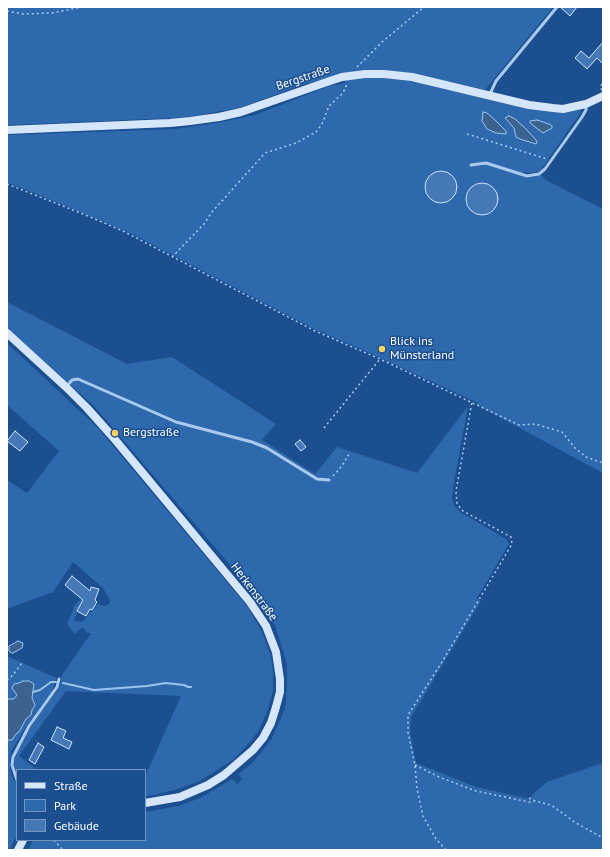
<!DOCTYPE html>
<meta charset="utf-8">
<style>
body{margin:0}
#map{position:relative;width:610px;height:857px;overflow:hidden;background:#1b4f8f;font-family:"PT Sans",sans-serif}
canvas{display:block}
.frame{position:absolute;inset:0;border:8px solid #fff;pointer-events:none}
.legend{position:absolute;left:16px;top:769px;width:130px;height:72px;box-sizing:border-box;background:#1b4f8f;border:1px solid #7695bc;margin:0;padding:5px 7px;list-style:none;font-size:12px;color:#fff}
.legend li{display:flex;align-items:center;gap:8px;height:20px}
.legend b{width:20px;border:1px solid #7695bc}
</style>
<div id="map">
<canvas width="610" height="857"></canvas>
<div class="frame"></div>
<ul class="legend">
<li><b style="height:5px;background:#d6e6fa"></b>Straße</li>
<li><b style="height:11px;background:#2e69ad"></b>Park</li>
<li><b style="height:11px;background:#4478b7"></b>Gebäude</li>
</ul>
</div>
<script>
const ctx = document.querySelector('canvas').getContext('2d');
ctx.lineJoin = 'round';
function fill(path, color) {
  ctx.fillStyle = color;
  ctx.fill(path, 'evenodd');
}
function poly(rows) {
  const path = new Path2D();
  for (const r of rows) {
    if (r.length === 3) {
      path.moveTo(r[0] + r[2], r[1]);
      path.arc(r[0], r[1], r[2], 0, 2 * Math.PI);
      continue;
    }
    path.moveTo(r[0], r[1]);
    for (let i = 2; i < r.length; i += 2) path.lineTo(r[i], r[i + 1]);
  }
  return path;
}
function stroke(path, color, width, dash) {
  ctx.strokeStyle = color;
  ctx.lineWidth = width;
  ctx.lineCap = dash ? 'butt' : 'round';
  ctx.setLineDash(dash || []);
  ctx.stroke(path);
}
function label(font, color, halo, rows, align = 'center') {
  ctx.font = font + ' "PT Sans",sans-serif';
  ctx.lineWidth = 3;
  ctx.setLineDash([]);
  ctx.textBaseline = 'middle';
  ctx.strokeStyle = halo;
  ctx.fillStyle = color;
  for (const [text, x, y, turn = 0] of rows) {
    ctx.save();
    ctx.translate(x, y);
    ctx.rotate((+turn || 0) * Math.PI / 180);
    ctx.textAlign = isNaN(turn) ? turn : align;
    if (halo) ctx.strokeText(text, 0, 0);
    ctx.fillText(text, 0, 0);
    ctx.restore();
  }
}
const green = poly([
 [7,7,553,7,485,90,403,72,362,70,305,84,242,107,201,115,175,118,7,125],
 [361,78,402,78,543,111,563,113,580,110,581,112,543,167,538,172,532,173,523,172,521,176,527,178,542,175,544,179,603,209,603,473,477,405,478,403,363,350,316,330,132,234,80,212,9,183,7,186,7,135,175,129,216,123,255,115,329,86,345,83,346,80],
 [7,302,127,364,172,357,276,424,262,440,315,474,337,447,417,473,468,406,453,488,452,497,454,505,460,512,506,539,509,544,477,598,481,601,411,717,410,732,416,763,476,787,530,799,532,795,547,782,603,763,603,850,28,850,33,840,145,840,145,812,178,806,200,798,232,779,234,780,237,784,242,779,238,774,251,764,264,749,272,738,281,718,286,704,287,681,287,664,275,625,249,589,224,558,94,406,7,328],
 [7,343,98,428,247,606,262,632,271,656,273,672,273,691,267,712,259,730,251,741,234,759,200,781,178,789,154,795,145,796,145,777,181,696,66,691,19,756,37,770,17,770,17,776,14,764,16,751,38,714,59,688,62,675,91,633,87,633,83,627,75,634,67,624,75,605,83,597,74,621,82,622,98,604,105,606,110,603,110,601,103,588,73,562,53,592,7,609,7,480,27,493,59,451,7,405],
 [7,656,56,678,56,680,52,692,25,728,12,750,10,758,10,769,13,779,17,783,17,836,13,842,10,850,7,850,7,740,12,740,16,734,19,732,26,719,31,715,32,710,35,705,32,698,34,684,17,695,14,699,7,699]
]);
const water = poly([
 [483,112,487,113,494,119,506,131,506,134,496,133,487,129,482,121,483,112],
 [509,116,515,119,525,128,536,140,537,142,536,144,520,139,516,137,514,128,505,118,509,116],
 [537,120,549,124,552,126,552,128,543,133,530,123,530,121,537,120],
 [18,641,23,643,22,648,13,653,11,653,9,651,9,646,18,641],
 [23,681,29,681,34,684,32,698,35,705,32,710,31,715,26,719,19,732,16,734,12,740,7,740,7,699,14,699,17,695,12,688,14,684,19,683,23,681]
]);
const stream = poly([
 [63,683,94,690,147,686,166,683,184,685,188,687,191,687],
 [33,692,40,690,51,682,56,682]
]);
const building = poly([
 [560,7,577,7,570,16,560,7],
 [603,42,603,64,597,58,587,69,575,58,581,51,589,58,603,42],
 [441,187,16],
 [482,199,16],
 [15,431,28,442,20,451,7,441,15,431],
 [300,440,306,447,301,451,295,444,300,440],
 [72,576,90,591,91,587,99,589,95,600,97,602,92,610,90,609,86,616,77,611,83,600,65,585,72,576],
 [57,727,66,731,63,738,72,742,69,749,51,740,57,727],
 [38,743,44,747,35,764,29,760,38,743]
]);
const path = poly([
 [7,11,23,14,52,13,82,7],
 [357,67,382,42,424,7],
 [602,90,600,87,603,83],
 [467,134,547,159],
 [7,184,83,214,123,231,315,331,380,359,519,425,535,424,562,432,575,448,586,457,603,463],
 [172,257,204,224,212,212,265,153,296,143,316,132,322,124,329,106,343,93,347,84],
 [324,428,380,359],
 [333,476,342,466,349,454],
 [7,680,13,675,22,663],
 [415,765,439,777,476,791,529,802,535,801],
 [529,798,535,801,551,805,576,823,603,838],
 [54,840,63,850],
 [446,850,436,839,423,816,417,789,415,765,408,732,408,715,442,662,512,544,511,537,463,511,457,504,456,491,472,402]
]);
const service = poly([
 [490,94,496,81,557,7],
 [471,165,486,163,527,176,539,174,545,169,582,117,586,110,586,106],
 [67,386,72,380,78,379,176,422,252,442,267,448,317,479,329,480],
 [17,780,12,765,13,757,29,726,57,687,59,679]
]);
const secondary = poly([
 [7,130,170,123,190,121,219,117,241,112,324,83,342,77,365,74,384,74,412,77,529,105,553,108,563,109,586,104,603,96],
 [7,333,66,387,87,408,112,436,250,602,266,626,276,652,280,679,280,692,276,707,271,723,263,738,253,750,224,775,208,785,180,797,145,803],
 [18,850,23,840]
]);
const markers = [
 [382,349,4,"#ffd166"],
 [115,433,4,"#ffd166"]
];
const streetNames = [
 ["Bergstraße",303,78,-19],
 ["Herkenstraße",254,592,53]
];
const poiNames = [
 ["Blick ins",390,342],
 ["Münsterland",390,356],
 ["Bergstraße",123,433]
];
fill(green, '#2e69ad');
fill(water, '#3c6290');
stroke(water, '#9cc4f0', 1);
stroke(stream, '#9cc4f0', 2);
fill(building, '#4478b7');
stroke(building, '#cfe3fa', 1);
stroke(path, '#a9c9ee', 1.5, [2, 3]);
stroke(service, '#a9c9ee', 3);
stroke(secondary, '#d6e6fa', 8);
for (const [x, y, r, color] of markers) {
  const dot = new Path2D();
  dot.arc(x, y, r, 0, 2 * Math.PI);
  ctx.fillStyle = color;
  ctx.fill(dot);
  stroke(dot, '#1b4f8f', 1.5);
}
label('12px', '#fff', '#1b4f8f', streetNames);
label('12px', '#fff', '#1b4f8f', poiNames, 'left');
</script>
